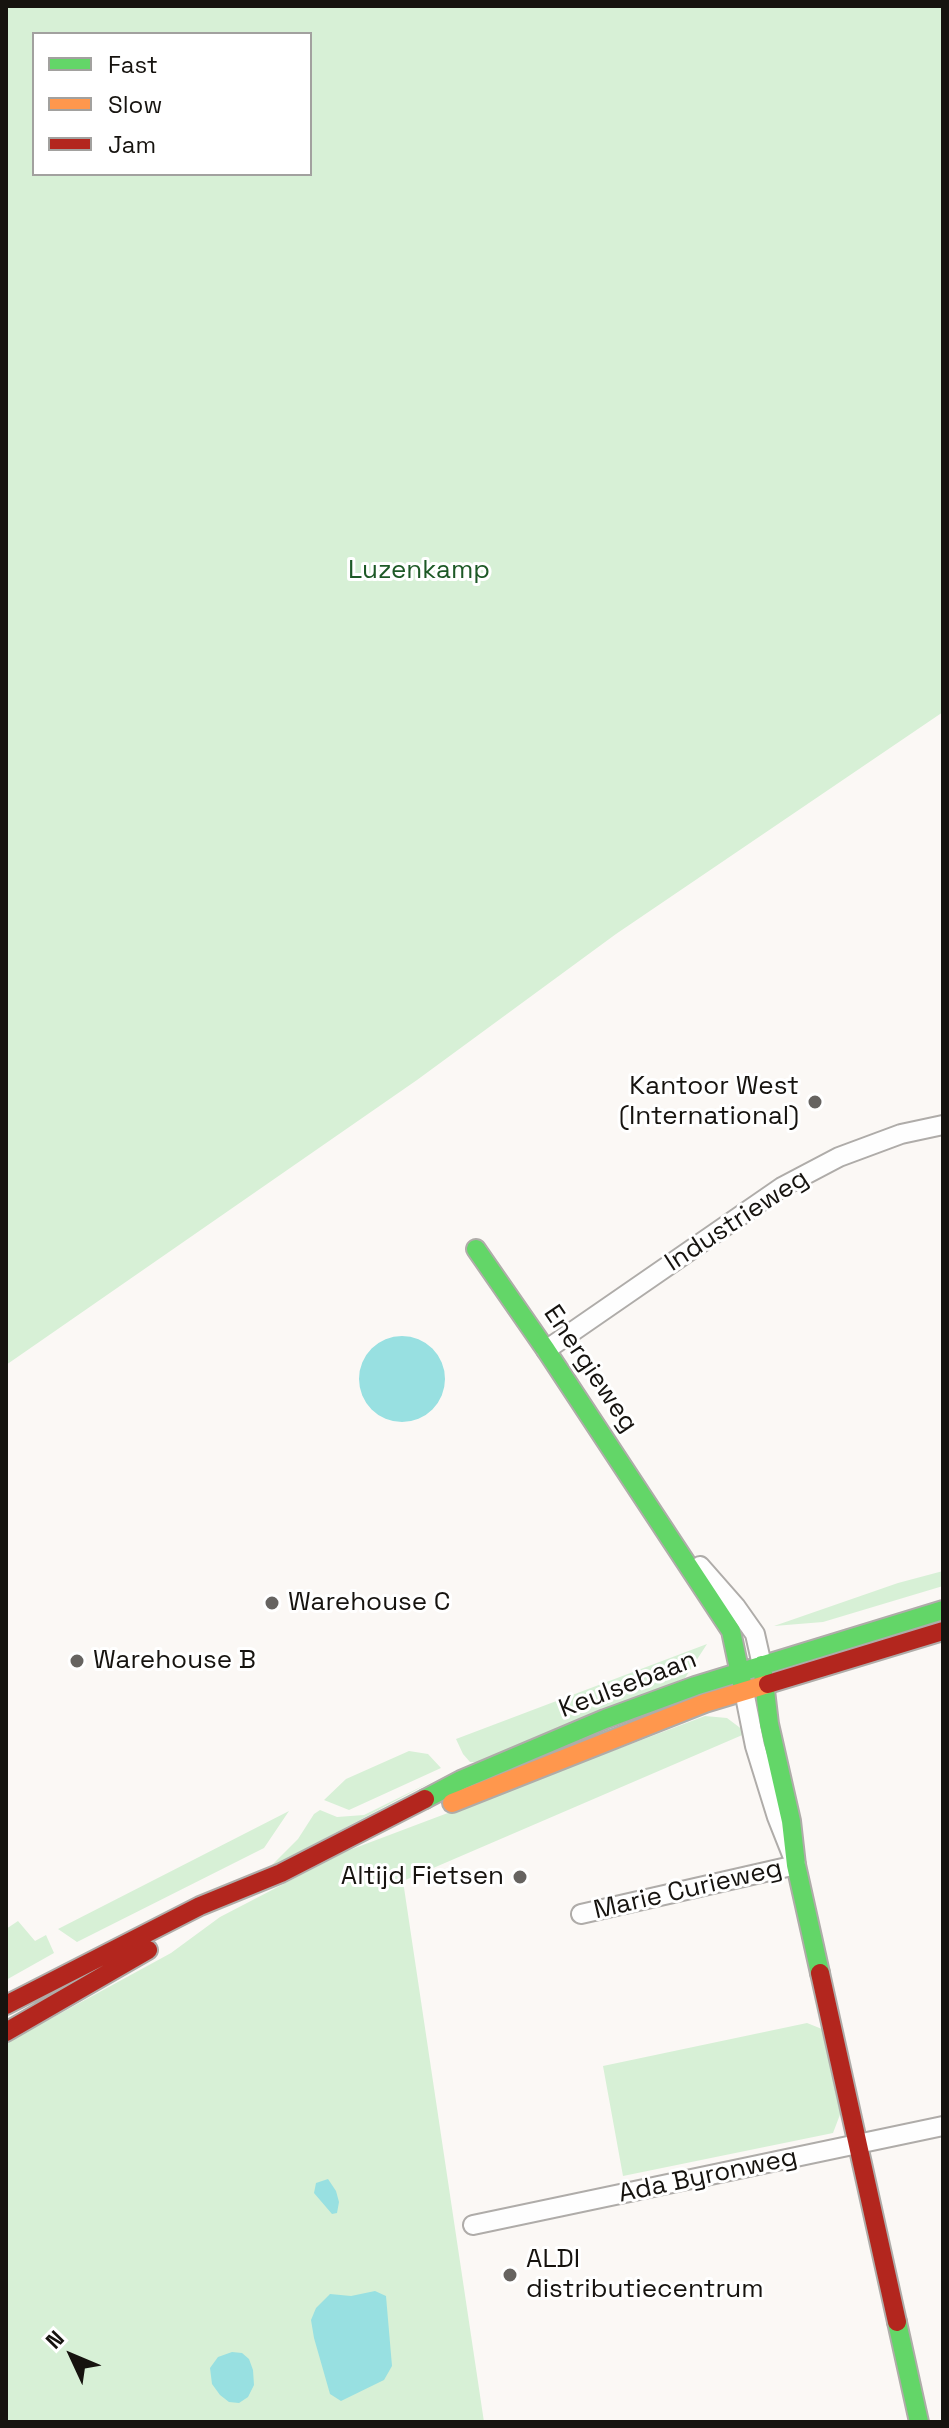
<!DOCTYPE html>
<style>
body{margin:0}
#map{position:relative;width:949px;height:2428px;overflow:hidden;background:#fbf8f5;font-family:"Space Grotesk",sans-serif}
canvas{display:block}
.frame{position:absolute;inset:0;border:8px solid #16130f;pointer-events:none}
.legend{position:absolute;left:32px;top:32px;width:280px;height:144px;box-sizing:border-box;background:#fff;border:2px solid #a2a19f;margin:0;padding:10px 14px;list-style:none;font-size:24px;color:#16130f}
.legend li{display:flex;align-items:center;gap:16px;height:40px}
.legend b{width:40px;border:2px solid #a2a19f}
.north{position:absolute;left:32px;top:2316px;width:80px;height:80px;-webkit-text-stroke:6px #fff;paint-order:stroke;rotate:314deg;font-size:22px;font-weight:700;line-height:32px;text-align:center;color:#16130f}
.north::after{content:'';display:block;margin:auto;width:28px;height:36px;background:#16130f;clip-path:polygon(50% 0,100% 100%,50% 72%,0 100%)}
</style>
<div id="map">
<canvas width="949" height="2428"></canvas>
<div class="frame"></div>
<ul class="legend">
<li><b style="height:10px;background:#63d668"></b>Fast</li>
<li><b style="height:10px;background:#ff974d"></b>Slow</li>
<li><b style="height:10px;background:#b3261e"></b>Jam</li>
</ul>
<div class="north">N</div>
</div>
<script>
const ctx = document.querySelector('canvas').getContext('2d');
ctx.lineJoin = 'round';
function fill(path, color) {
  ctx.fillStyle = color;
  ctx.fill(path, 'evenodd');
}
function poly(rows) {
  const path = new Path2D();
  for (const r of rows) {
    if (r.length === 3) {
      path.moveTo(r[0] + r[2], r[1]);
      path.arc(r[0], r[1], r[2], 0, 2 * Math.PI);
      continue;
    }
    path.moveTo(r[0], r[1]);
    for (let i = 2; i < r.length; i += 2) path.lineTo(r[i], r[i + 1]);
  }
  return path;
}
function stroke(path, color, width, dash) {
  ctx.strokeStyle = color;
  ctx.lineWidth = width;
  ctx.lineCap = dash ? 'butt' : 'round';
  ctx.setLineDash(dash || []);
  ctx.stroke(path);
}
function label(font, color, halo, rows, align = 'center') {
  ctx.font = font + ' "Space Grotesk",sans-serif';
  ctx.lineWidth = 6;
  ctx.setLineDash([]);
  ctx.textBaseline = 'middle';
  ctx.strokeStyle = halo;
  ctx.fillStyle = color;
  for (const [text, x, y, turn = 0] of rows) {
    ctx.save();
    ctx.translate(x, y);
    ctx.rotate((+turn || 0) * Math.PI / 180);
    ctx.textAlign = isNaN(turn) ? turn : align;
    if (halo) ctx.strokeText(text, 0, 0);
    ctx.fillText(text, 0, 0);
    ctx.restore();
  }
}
const green = poly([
 [6,6,943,6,943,712,616,934,417,1080,6,1365],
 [34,34,310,34,310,174,34,174],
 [943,1571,943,1586,823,1622,774,1626,898,1583],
 [707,1644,685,1678,484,1762,470,1762,463,1754,456,1739],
 [705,1716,727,1718,747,1733,403,1881,484,2422,6,2422,6,2043,171,1953,220,1917,347,1851],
 [409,1751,428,1754,441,1768,349,1810,324,1800,346,1779],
 [433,1781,269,1868,298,1839,314,1814,320,1810,337,1817,364,1815],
 [289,1811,264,1848,77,1942,58,1929],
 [18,1921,35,1941,46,1935,54,1953,6,1980,6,1929],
 [807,2023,822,2029,841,2112,833,2133,623,2176,603,2066]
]);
const water = poly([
 [402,1379,43],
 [328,2179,336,2191,339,2202,337,2213,332,2214,314,2193,316,2183],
 [375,2291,386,2296,392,2366,384,2380,341,2401,330,2394,314,2338,311,2320,316,2308,330,2294,351,2296],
 [232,2352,242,2353,249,2359,253,2370,254,2385,248,2397,239,2403,229,2402,220,2395,212,2384,210,2368,218,2357]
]);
const street = poly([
 [546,1350,782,1187,839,1157,901,1134,943,1125],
 [700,1566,736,1607,755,1634,762,1665],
 [581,1914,796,1865,777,1817,755,1746,744,1691],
 [473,2225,943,2126]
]);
const fast = poly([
 [476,1249,546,1350,731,1631,743,1688],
 [762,1665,769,1724,791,1821,796,1865,820,1973],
 [425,1799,461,1780,605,1719,695,1686,943,1610],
 [897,2322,919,2422]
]);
const slow = poly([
 [452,1803,705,1703,768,1684]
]);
const jam = poly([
 [768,1684,943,1631],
 [820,1973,897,2322],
 [6,2005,200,1906,281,1873,425,1799],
 [6,2032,148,1950]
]);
const markers = [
 [815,1102,8,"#666360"],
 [272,1603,8,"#666360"],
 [77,1661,8,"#666360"],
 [520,1877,8,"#666360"],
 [510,2275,8,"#666360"]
];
const parkNames = [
 ["Luzenkamp",419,571]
];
const poiNames = [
 ["Kantoor West",799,1087,"right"],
 ["(International)",799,1117,"right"],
 ["Warehouse C",288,1603],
 ["Warehouse B",93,1661],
 ["Altijd Fietsen",504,1877,"right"],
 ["ALDI",526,2260],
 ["distributiecentrum",526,2290]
];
const streetNames = [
 ["Industrieweg",737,1221,-33],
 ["Energieweg",590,1369,56],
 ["Keulsebaan",628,1685,-21],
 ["Marie Curieweg",688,1890,-13],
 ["Ada Byronweg",708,2176,-12]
];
fill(green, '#d7f0d6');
fill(water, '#98e0e1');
stroke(street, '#afaca9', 22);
stroke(fast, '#afaca9', 22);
stroke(slow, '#afaca9', 22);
stroke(jam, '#afaca9', 22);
stroke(street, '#fefefe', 18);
stroke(fast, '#63d668', 18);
stroke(slow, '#ff974d', 18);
stroke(jam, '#b3261e', 18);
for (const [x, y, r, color] of markers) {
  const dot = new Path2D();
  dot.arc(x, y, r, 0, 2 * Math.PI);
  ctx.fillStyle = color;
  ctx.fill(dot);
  stroke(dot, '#fff', 3);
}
label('26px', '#1d5926', '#fff', parkNames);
label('26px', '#16130f', '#fff', poiNames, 'left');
label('26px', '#16130f', '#fff', streetNames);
</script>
